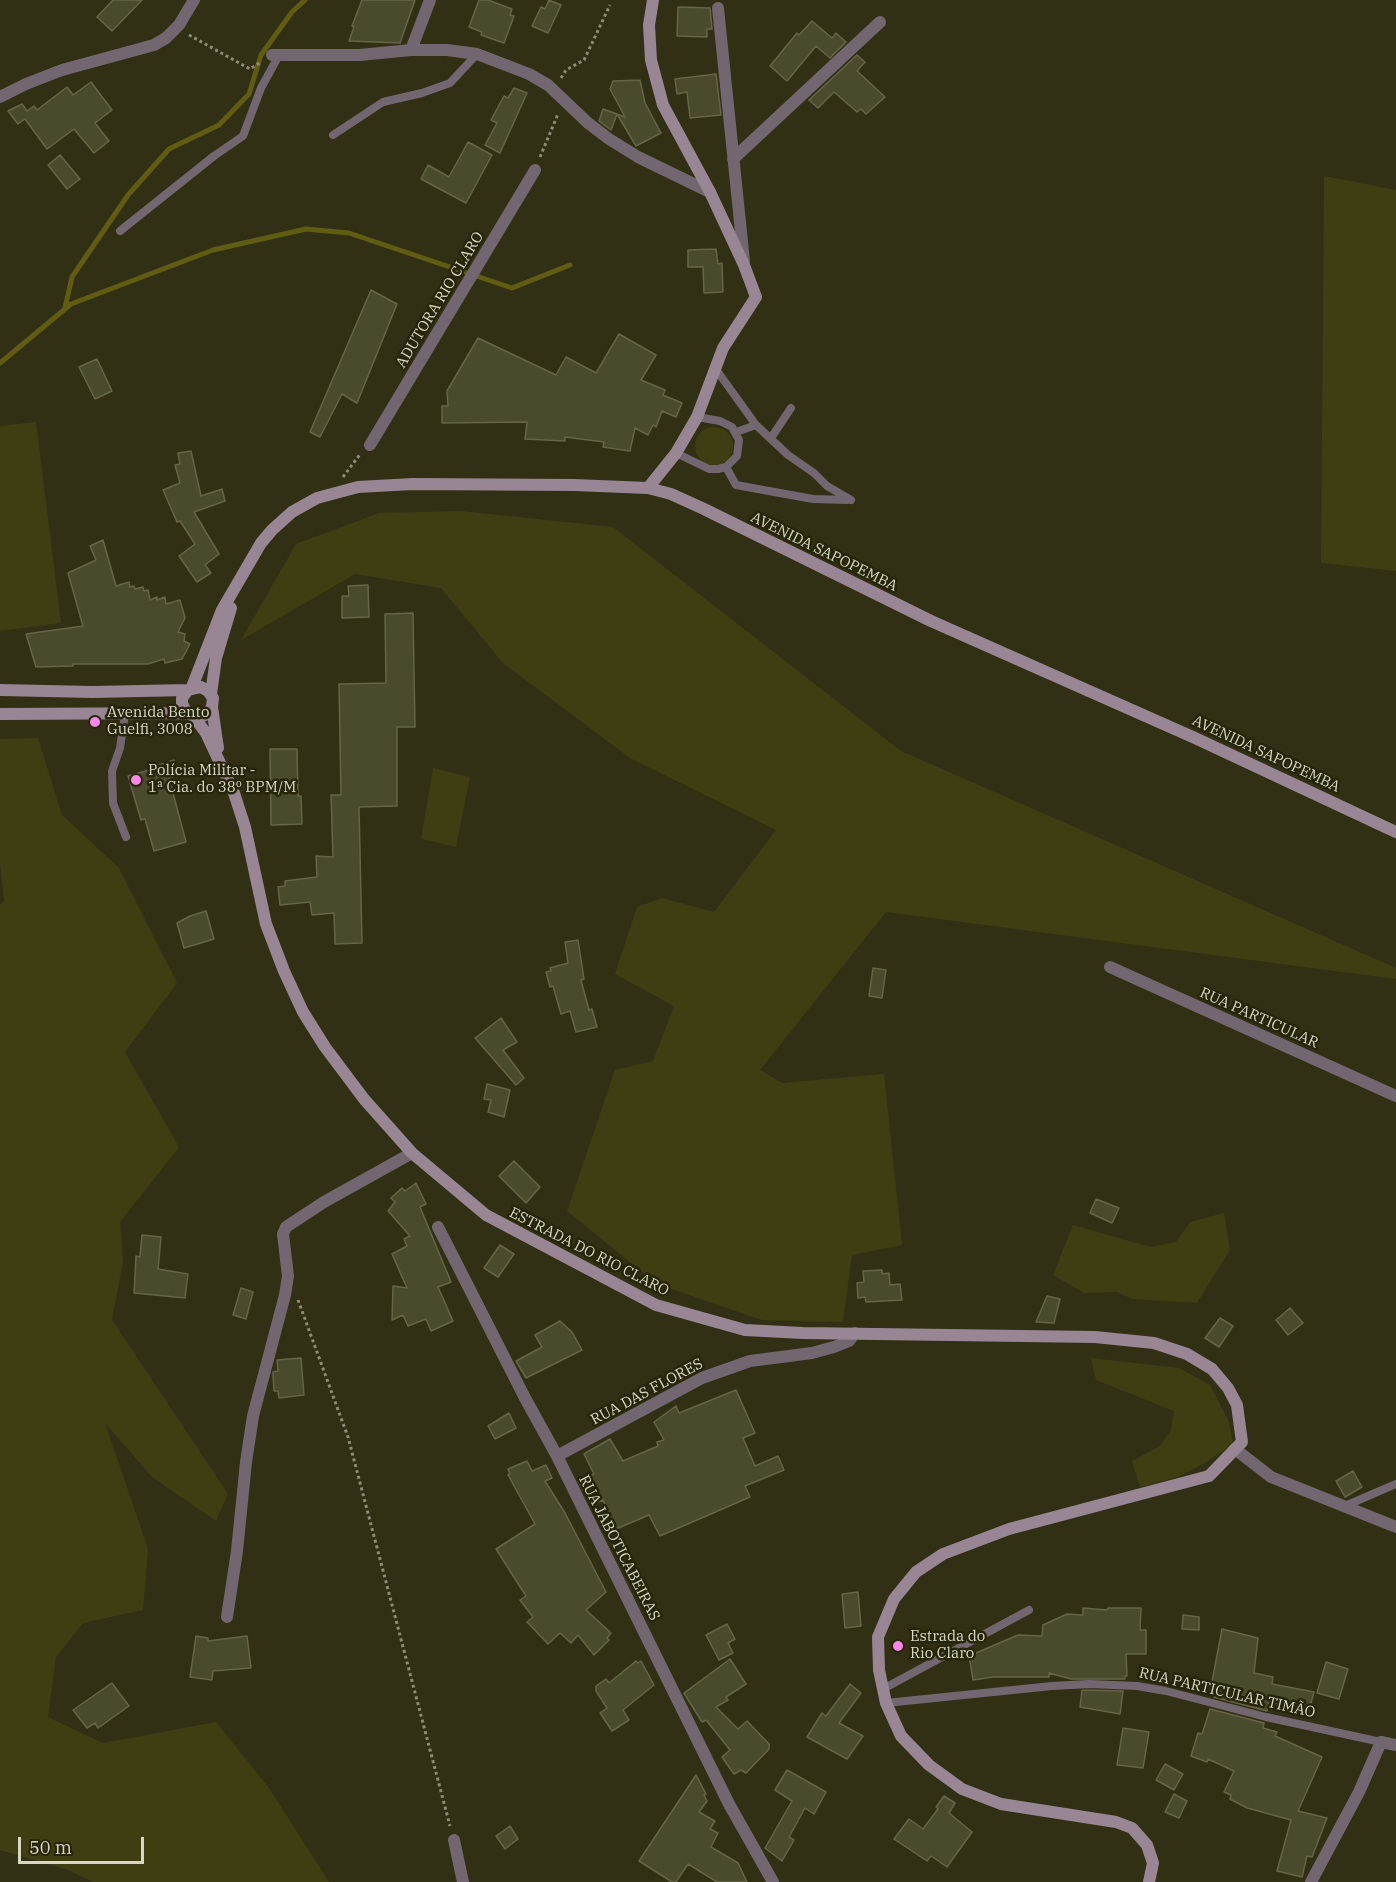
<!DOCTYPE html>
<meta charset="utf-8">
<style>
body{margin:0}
#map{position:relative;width:1396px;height:1882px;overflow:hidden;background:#313014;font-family:"IBM Plex Serif",serif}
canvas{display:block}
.scale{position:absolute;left:18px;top:1837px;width:126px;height:27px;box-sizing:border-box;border:3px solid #d7d7c6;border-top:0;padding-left:8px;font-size:18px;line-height:21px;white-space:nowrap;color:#d7d7c6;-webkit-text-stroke:4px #27260a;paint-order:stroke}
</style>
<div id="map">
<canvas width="1396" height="1882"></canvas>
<div class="scale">50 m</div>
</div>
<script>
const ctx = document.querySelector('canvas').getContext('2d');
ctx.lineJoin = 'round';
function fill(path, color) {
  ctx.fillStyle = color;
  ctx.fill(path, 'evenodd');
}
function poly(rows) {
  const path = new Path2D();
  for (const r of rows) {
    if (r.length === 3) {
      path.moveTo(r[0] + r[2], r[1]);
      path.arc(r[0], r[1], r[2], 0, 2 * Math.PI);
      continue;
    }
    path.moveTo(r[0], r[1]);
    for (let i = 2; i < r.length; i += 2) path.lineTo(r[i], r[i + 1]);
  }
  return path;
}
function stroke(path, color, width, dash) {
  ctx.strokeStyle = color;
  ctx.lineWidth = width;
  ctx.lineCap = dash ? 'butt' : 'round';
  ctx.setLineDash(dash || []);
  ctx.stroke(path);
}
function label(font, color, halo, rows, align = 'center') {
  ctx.font = font + ' "IBM Plex Serif",serif';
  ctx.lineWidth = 5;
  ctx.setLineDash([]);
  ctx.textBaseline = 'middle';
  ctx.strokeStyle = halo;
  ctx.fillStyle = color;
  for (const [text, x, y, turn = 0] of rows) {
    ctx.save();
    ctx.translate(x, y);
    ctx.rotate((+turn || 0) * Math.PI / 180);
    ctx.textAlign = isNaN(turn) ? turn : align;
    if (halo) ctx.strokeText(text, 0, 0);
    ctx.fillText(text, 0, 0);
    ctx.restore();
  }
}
const green = poly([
 [1324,176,1396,190,1396,571,1321,563],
 [36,422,61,623,0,631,0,426],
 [714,446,19],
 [461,511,613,527,901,751,1396,968,1396,979,886,912,760,1070,782,1083,884,1074,902,1245,852,1255,843,1322,762,1320,657,1284,567,1211,615,1070,653,1061,674,1006,615,974,637,907,662,898,714,912,776,830,630,758,503,663,441,588,355,574,241,640,296,544,379,513],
 [38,738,62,815,119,868,177,983,125,1052,179,1147,120,1222,123,1261,112,1320,228,1494,216,1521,152,1477,105,1423,148,1549,143,1610,83,1623,56,1657,48,1717,103,1743,216,1722,269,1788,329,1882,93,1882,68,1870,0,1850,0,905,4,901,0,863,0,739],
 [433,768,470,777,456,847,421,839],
 [1224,1213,1230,1250,1197,1303,1132,1299,1117,1292,1084,1293,1053,1275,1073,1225,1150,1247,1176,1242,1190,1222],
 [1091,1358,1179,1368,1210,1385,1229,1422,1233,1444,1205,1463,1177,1477,1140,1487,1132,1461,1160,1446,1171,1430,1174,1411,1096,1380]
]);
const stream = poly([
 [65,308,72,277,128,195,169,149,219,125,249,94,261,55,292,12,305,0],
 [0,363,71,304,213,250,306,229,349,233,512,288,570,265]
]);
const building = poly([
 [113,0,142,0,112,31,97,17,113,0],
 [362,0,415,0,400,43,349,41,354,27,352,26,362,0],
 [479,0,488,0,512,9,510,15,514,16,504,43,481,35,482,32,469,27,479,0],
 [549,0,561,5,548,33,532,26,541,7,545,9,549,0],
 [678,7,710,8,712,29,707,29,707,37,677,36,678,7],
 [812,21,832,38,836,33,846,42,830,58,816,46,787,81,770,66,797,33,799,35,812,21],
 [857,55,865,62,857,71,885,97,866,114,861,109,857,112,834,92,818,108,809,100,857,55],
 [716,74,721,115,690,118,687,92,677,94,675,79,716,74],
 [640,80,645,103,661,133,636,146,617,114,625,117,610,89,613,81,640,80],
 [91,82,112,110,95,123,109,141,94,153,74,129,47,149,25,119,18,124,8,111,22,104,27,111,34,106,37,110,67,87,73,95,91,82],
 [514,88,527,93,500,153,485,145,497,123,491,120,504,96,508,98,514,88],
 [603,109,617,114,611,130,599,121,603,109],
 [468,142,492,155,466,203,421,179,428,165,449,177,468,142],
 [60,155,80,179,67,189,48,165,60,155],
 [716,249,718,264,722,263,723,292,704,293,703,267,688,267,688,250,716,249],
 [371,290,397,304,357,403,342,394,320,437,310,432,371,290],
 [619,334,656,355,641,380,665,390,663,395,682,403,676,417,662,411,656,427,653,425,648,435,635,428,630,451,603,447,604,442,565,437,565,441,525,439,527,422,442,423,442,406,448,406,447,391,478,338,556,375,566,357,596,373,619,334],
 [97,359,112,391,95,399,79,367,97,359],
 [191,451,201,496,222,489,225,501,194,512,219,554,205,565,211,573,197,582,179,556,195,544,180,521,177,522,163,490,180,483,175,465,180,464,178,453,191,451],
 [103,540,116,586,129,582,130,587,134,586,135,589,143,587,144,591,148,590,150,600,157,597,157,600,165,597,166,604,180,600,185,618,178,632,185,634,184,641,190,644,182,659,165,663,164,659,148,664,73,664,73,666,36,667,26,634,83,626,68,573,96,560,90,546,103,540],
 [368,585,369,617,342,618,342,596,349,596,348,586,368,585],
 [413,613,415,727,397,727,397,806,359,807,362,943,335,944,334,913,312,915,310,902,280,905,278,887,285,886,285,881,317,877,316,856,333,857,331,795,341,795,339,684,386,683,385,614,413,613],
 [270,749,297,749,298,796,301,796,302,824,271,825,270,749],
 [174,760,179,775,169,778,186,842,154,851,145,819,141,820,128,776,160,767,159,765,174,760],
 [206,911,214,939,184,948,177,923,190,916,206,911],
 [578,940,584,979,581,980,589,1010,592,1009,597,1027,576,1032,570,1011,561,1014,553,986,550,987,546,972,551,971,550,968,568,963,565,942,578,940],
 [873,968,886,970,882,998,869,996,873,968],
 [501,1018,517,1042,503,1050,524,1078,516,1085,475,1038,501,1018],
 [487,1084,510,1090,504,1117,488,1112,491,1100,484,1099,487,1084],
 [514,1161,540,1187,526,1203,499,1176,514,1161],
 [416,1183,426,1204,420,1207,451,1282,438,1287,453,1321,431,1331,426,1319,408,1326,403,1315,392,1320,393,1286,407,1288,392,1254,407,1246,404,1239,410,1236,388,1211,395,1202,391,1198,402,1188,405,1191,416,1183],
 [1096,1199,1119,1208,1112,1223,1090,1213,1096,1199],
 [142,1235,161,1237,158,1269,188,1274,185,1298,134,1293,136,1256,140,1257,142,1235],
 [500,1245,514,1254,498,1277,484,1268,500,1245],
 [882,1270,882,1274,889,1273,890,1285,900,1284,902,1300,866,1302,865,1297,858,1298,857,1283,864,1282,863,1271,882,1270],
 [241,1288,253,1292,246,1319,233,1315,241,1288],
 [1047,1296,1060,1299,1054,1323,1036,1322,1047,1296],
 [1290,1308,1303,1323,1288,1335,1276,1320,1290,1308],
 [1220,1318,1233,1326,1219,1347,1205,1338,1220,1318],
 [560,1321,572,1332,582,1350,526,1378,516,1361,542,1347,535,1335,560,1321],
 [301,1358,304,1395,279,1398,278,1391,274,1391,273,1374,273,1372,278,1371,277,1360,301,1358],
 [736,1390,755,1433,743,1438,755,1466,778,1456,784,1470,745,1486,750,1497,660,1536,649,1515,616,1529,603,1500,591,1505,578,1481,594,1474,584,1454,610,1439,623,1461,658,1446,657,1442,664,1440,654,1422,676,1406,679,1413,736,1390],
 [509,1413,516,1428,495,1439,488,1426,509,1413],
 [527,1461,532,1471,546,1465,552,1478,545,1481,565,1513,606,1592,586,1610,611,1633,607,1638,609,1640,594,1655,578,1635,571,1643,560,1633,548,1644,527,1622,533,1617,520,1600,526,1596,496,1549,535,1524,508,1475,510,1474,508,1469,527,1461],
 [1353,1471,1362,1487,1345,1497,1336,1481,1353,1471],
 [858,1592,861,1626,845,1628,842,1594,858,1592],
 [1083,1608,1107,1610,1108,1608,1141,1608,1140,1630,1146,1630,1146,1654,1126,1654,1127,1676,1125,1676,1125,1679,1071,1679,1049,1673,1049,1677,993,1677,973,1680,969,1656,1018,1635,1042,1636,1043,1625,1067,1614,1083,1615,1083,1608],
 [1183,1615,1199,1617,1199,1630,1182,1629,1183,1615],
 [727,1624,735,1639,728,1643,733,1653,719,1660,706,1635,727,1624],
 [1222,1629,1258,1638,1254,1673,1273,1677,1272,1684,1314,1692,1309,1710,1269,1702,1267,1711,1214,1697,1215,1693,1210,1692,1222,1629],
 [196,1636,208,1638,208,1641,247,1636,251,1668,213,1671,212,1680,190,1677,196,1636],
 [730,1659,746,1684,726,1697,728,1700,716,1707,738,1729,747,1721,769,1744,769,1749,746,1773,741,1770,734,1774,722,1757,730,1750,706,1720,702,1722,684,1693,730,1659],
 [636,1661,638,1663,641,1661,654,1685,623,1710,629,1720,612,1731,600,1713,607,1708,596,1691,596,1686,606,1679,609,1683,636,1661],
 [1326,1662,1348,1669,1339,1699,1317,1693,1326,1662],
 [112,1683,129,1706,98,1728,95,1723,87,1728,73,1710,112,1683],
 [850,1684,861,1693,839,1723,863,1736,847,1759,807,1737,822,1713,826,1716,850,1684],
 [1082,1690,1123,1691,1120,1714,1080,1707,1082,1690],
 [1210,1709,1264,1723,1263,1728,1277,1732,1275,1736,1322,1757,1298,1811,1327,1818,1312,1857,1307,1856,1302,1877,1277,1871,1291,1820,1247,1808,1230,1799,1231,1795,1224,1792,1234,1771,1208,1759,1207,1762,1191,1756,1198,1733,1202,1734,1210,1709],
 [1123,1728,1149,1732,1143,1768,1117,1765,1123,1728],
 [1165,1764,1183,1774,1174,1790,1156,1780,1165,1764],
 [787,1770,826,1792,814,1814,805,1808,789,1837,794,1840,782,1861,765,1848,792,1801,775,1790,787,1770],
 [696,1775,706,1794,704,1795,707,1801,699,1812,715,1821,710,1829,718,1833,711,1847,738,1863,747,1882,717,1882,688,1864,676,1882,672,1882,639,1861,696,1775],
 [1174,1794,1187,1801,1179,1818,1165,1812,1174,1794],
 [944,1796,955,1803,949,1813,972,1832,947,1867,931,1856,927,1861,894,1839,909,1819,923,1829,938,1809,936,1807,944,1796],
 [510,1826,518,1839,505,1849,496,1836,510,1826]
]);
const path = poly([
 [189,35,250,69,261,62],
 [561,78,566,70,584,60,610,5],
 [540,157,558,114],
 [343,477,361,453],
 [298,1300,348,1437,450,1826]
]);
const lane = poly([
 [333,135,383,102,422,93,450,83,477,54],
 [120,231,214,156,243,136,261,88,279,55],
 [715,368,756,425],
 [736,432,756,425,788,455,814,473,827,486,851,500],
 [771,438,791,408],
 [676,453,709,469,718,469,726,467,737,456,739,440,732,427,720,421,697,417],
 [726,467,736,485,813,499,847,500],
 [125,714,120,748,112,771,113,803,126,837],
 [1345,1506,1396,1484],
 [883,1689,1029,1610],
 [886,1703,1052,1686,1089,1684,1137,1686,1166,1691,1266,1717,1381,1742]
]);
const street = poly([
 [718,8,744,261],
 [411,50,430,0],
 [272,55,360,55,411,50,447,50,477,54,529,74,548,85,588,123,609,139,638,157,710,192],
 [0,97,26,84,62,70,154,45,166,38,179,25,194,0],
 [733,159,880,22],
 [370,445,535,170],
 [1110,967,1396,1096],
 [438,1227,525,1398,557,1456,729,1804,773,1882],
 [1235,1449,1271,1477,1396,1527],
 [557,1456,702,1378,750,1361,812,1353,834,1347,849,1341,855,1333],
 [227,1617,237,1551,246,1462,253,1416,285,1295,288,1276,283,1234,286,1227,324,1202,412,1153],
 [454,1840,463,1882],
 [1311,1882,1359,1792,1381,1742,1396,1745]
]);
const secondary = poly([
 [648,488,676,453,697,417,723,348,756,297,744,265,710,192,663,105,651,60,649,25,653,0],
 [192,687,222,610,261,543,272,530,292,512,317,498,358,487,413,484,574,485,648,488,671,494,704,509,931,621,1195,738,1396,832],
 [0,690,93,692,188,690,201,687,208,691,213,698,212,707,207,714,199,718,187,713,182,704,182,698,188,690],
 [211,694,216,658,231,608],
 [212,707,218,748],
 [0,714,187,713],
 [194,717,206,733,234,793,245,827,266,924,284,971,303,1012,325,1047,364,1099,412,1153,486,1215,656,1305,745,1330,803,1333,1095,1337,1154,1343,1187,1354,1212,1369,1228,1388,1237,1405,1242,1442,1209,1476,1009,1529,943,1554,916,1572,894,1599,878,1637,879,1670,886,1703,901,1736,929,1765,962,1789,1001,1804,1116,1822,1132,1828,1147,1845,1153,1863,1149,1882]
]);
const markers = [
 [95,722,6,"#f987e8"],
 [136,780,6,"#f987e8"],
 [898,1646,6,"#f987e8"]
];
const streetNames = [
 ["ADUTORA RIO CLARO",440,300,-59],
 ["AVENIDA SAPOPEMBA",824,552,26],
 ["AVENIDA SAPOPEMBA",1266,754,25],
 ["RUA PARTICULAR",1259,1018,24],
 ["ESTRADA DO RIO CLARO",589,1252,27],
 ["RUA DAS FLORES",647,1392,-28],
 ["RUA JABOTICABEIRAS",619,1548,63],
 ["RUA PARTICULAR TIMÃO",1227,1693,13]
];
const poiNames = [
 ["Avenida Bento",107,713],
 ["Guelfi, 3008",107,730],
 ["Polícia Militar -",148,771],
 ["1ª Cia. do 38º BPM/M",148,788],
 ["Estrada do",910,1637],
 ["Rio Claro",910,1654]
];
fill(green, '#3f3e13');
stroke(stream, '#605d12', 5);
fill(building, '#4a4a2d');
stroke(building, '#666548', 1.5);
stroke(path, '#8c8b75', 3, [3, 3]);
stroke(lane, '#726770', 8);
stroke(street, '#726770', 12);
stroke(secondary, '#988694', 12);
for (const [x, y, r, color] of markers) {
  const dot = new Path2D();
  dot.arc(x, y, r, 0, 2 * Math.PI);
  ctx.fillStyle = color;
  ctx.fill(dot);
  stroke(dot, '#27260a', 2);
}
label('15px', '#d7d7c6', '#27260a', streetNames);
label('15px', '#d7d7c6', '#27260a', poiNames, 'left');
</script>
